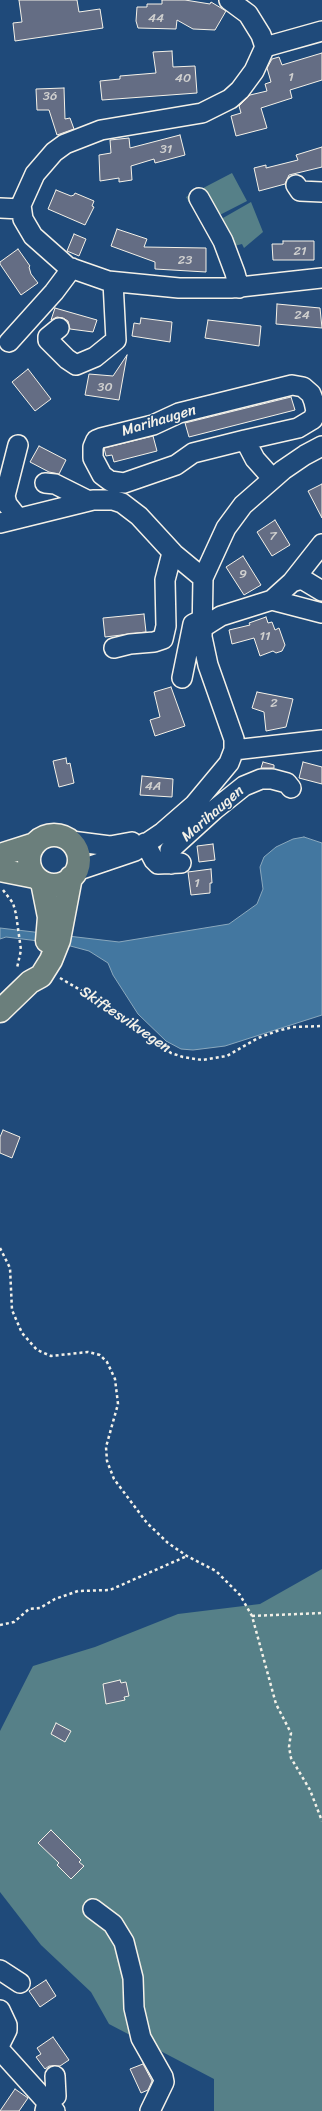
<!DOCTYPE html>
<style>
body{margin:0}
canvas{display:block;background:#1f4a7a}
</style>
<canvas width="322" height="2111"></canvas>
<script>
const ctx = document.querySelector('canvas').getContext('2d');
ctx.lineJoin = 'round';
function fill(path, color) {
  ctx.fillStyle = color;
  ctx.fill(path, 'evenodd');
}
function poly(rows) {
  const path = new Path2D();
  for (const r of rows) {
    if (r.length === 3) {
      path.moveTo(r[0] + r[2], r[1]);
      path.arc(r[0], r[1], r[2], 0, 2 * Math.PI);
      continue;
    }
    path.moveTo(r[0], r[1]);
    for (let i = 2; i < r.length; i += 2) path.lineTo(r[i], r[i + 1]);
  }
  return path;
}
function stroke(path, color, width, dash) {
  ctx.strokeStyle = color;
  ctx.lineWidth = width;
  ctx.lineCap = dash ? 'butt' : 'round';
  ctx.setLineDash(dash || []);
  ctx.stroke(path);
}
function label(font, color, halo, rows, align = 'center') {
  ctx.font = font + ' Sriracha,sans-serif';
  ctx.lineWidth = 3;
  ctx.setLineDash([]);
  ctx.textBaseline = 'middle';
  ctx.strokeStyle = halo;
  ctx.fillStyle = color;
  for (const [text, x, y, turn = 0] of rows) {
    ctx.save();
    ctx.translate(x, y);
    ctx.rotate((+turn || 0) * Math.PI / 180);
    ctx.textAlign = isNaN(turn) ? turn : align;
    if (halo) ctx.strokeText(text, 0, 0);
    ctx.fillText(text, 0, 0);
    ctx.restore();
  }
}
const green = poly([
 [232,173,247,201,202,224,186,197],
 [251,202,263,232,244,248,242,244,222,249,209,226],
 [322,1569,322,2111,214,2111,214,2079,109,2024,91,1992,41,1945,0,1892,0,1731,33,1666,95,1647,178,1614,260,1604]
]);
const water = poly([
 [304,837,322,843,322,1015,225,1046,193,1050,181,1049,166,1041,138,1014,113,975,108,963,89,951,63,944,6,937,0,939,0,928,119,942,229,924,257,904,263,889,260,867,264,857,276,847,293,839,304,837]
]);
const building = poly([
 [19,0,77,0,79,12,100,9,103,28,15,41,13,23,22,22,19,0],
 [162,0,185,0,210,4,211,2,226,11,215,30,193,29,177,20,176,29,138,28,136,21,137,7,147,7,147,4,162,4,162,0],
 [172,51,173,67,195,66,197,93,102,100,100,81,120,79,120,76,156,73,153,52,172,51],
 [322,53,322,80,290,90,292,98,261,108,267,128,236,136,231,116,241,113,239,106,250,95,267,91,265,84,271,82,267,68,272,59,279,57,282,65,322,53],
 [64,88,65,119,70,118,74,129,57,135,49,110,37,110,36,89,64,88],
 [180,135,185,155,155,163,154,159,131,166,132,180,119,182,119,178,100,181,99,155,111,153,110,140,129,138,130,148,180,135],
 [322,147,322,167,289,175,285,184,259,191,254,168,266,165,266,168,298,160,296,155,322,147],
 [56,190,71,196,74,195,75,193,94,201,92,206,94,207,85,225,48,209,56,190],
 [117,229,147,239,144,247,206,248,206,272,155,269,155,262,111,246,117,229],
 [74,234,86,239,79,256,67,251,74,234],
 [283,241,314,241,314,260,273,260,272,244,283,244,283,241],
 [18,249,30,266,29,267,31,274,38,283,21,295,0,264,0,262,18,249],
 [277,304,320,308,322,328,276,324,277,304],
 [55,308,97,320,93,332,70,329,68,321,63,318,57,317,51,320,55,308],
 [141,318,172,322,170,342,132,336,134,323,140,324,141,318],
 [208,320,261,326,259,346,205,338,208,320],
 [127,355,119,400,85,395,89,374,113,376,127,355],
 [28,369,51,399,35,411,12,382,28,369],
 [291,397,295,410,189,437,185,423,291,397],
 [153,436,157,451,114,462,112,455,106,456,104,448,153,436],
 [39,446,66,460,59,474,49,472,30,462,39,446],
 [322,484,322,518,308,491,322,484],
 [275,520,290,545,272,556,257,532,275,520],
 [243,556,261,585,244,595,226,567,243,556],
 [144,614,146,632,105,637,103,618,144,614],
 [266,617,268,623,272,622,275,630,279,628,285,645,282,651,276,653,273,651,260,656,254,638,232,644,229,630,250,625,249,623,266,617],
 [171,687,185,726,155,736,150,720,160,717,154,692,171,687],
 [257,692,293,699,286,727,266,731,264,712,252,708,257,692],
 [66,758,67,764,70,763,74,783,59,787,53,761,66,758],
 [263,762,274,765,274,768,261,768,263,762],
 [303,762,322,767,322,784,299,778,303,762],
 [142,776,173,779,172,797,140,795,142,776],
 [213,844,215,860,199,862,197,846,213,844],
 [211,869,212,883,210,883,210,893,191,895,188,872,211,869],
 [3,1130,20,1137,12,1158,0,1153,0,1137,3,1130],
 [120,1680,121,1683,126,1682,129,1696,124,1697,125,1700,106,1704,103,1684,120,1680],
 [56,1723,71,1731,65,1742,51,1734,56,1723],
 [51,1830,81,1860,79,1862,84,1866,71,1879,57,1865,59,1863,38,1843,51,1830],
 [46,1980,56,1996,40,2007,29,1991,46,1980],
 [53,2037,69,2060,60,2066,49,2066,45,2069,36,2057,41,2054,37,2048,53,2037],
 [143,2064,152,2081,148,2090,141,2093,130,2069,143,2064],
 [15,2089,28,2098,19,2111,0,2111,15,2089]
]);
const path = poly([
 [3,890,13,903,16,914,21,950,17,968],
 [60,978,116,1011,171,1053,183,1057,202,1060,227,1056,258,1038,277,1031,293,1027,322,1026],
 [0,1248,10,1268,12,1310,22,1333,37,1350,51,1356,88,1352,100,1355,107,1362,115,1379,118,1404,106,1447,107,1461,114,1479,147,1523,168,1543,187,1556,216,1571,240,1595,252,1616,276,1704,291,1733,289,1747,291,1758,310,1790,322,1821],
 [252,1616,322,1613],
 [0,1625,14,1622,29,1609,40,1608,55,1599,78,1591,110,1590,187,1556]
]);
const minor = poly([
 [229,0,248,14,261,35,265,47,254,71,240,90,230,99,202,113,101,130,65,144,54,152,35,174,21,205,23,219,33,236,68,267,108,281,179,288,231,288,322,278],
 [265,47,322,31],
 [296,185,300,191,322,192],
 [199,198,223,241,235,273,239,288],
 [0,208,21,209],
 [59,328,48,337,48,340,67,359,76,365,95,357,116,340,113,282],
 [9,342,54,292,72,268],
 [245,440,193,453,176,465,124,483,110,481,102,475,93,458,93,447,96,440,101,438,153,425,179,413,292,385,303,387,311,394,314,402,316,411,313,419,298,428,245,440,255,459,272,478],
 [18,445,5,496,7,504,18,518],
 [45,483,55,484,89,501],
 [0,523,93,500,113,500,122,503,139,516,174,554,203,578],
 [292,582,302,579,322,591],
 [272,600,322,613],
 [202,628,221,616,272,600,292,582,322,544],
 [114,648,130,644,154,642,163,639,166,626,165,580,171,557,174,554],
 [182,678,193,624,201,620],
 [234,750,322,740],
 [71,841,110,846,132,842],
 [145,843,154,860,158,864,181,863],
 [171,864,170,850,214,810,244,786,261,779,272,779,287,783,291,788],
 [76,871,135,851,163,832,194,805,229,763,234,750,234,739,208,665,202,637,203,578,226,528,243,505,283,470,305,455,322,446],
 [93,1909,113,1924,124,1942,133,1978,134,2008,141,2038,163,2077,164,2082,150,2111],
 [0,1970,20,1983],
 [0,2010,7,2025,7,2030,0,2044],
 [0,2050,55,2111],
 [45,2111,47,2102,56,2096,55,2076]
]);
const major = poly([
 [54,860,25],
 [0,855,35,844],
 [0,870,35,877],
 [42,882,49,917,47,941],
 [0,1011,30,982,41,976,51,960,59,940,71,877]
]);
const numberNames = [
 ["44",156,19],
 ["1",291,78],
 ["40",183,79],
 ["36",50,97],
 ["31",166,150],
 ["21",300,252],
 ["23",185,261],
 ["24",302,316],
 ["30",105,388],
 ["7",273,537],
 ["9",243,575],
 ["11",265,637],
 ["2",274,704],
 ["4A",153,787],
 ["1",197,884]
];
const streetNames = [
 ["Marihaugen",159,421,-17],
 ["Marihaugen",213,814,-41],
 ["Skiftesvikvegen",125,1020,34]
];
fill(green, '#568088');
fill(water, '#4377a0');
stroke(water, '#8aa8bd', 1);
fill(building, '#646d84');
stroke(building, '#f4f1e8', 1);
stroke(minor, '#f4f1e8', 22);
stroke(major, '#f4f1e8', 25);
stroke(path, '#f4f1e8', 2.5, [3, 3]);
stroke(minor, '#1f4a7a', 19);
stroke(major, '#6b7f7c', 22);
label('13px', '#d0d0cf', null, numberNames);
label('15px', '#f4f1e8', '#1f4a7a', streetNames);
</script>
